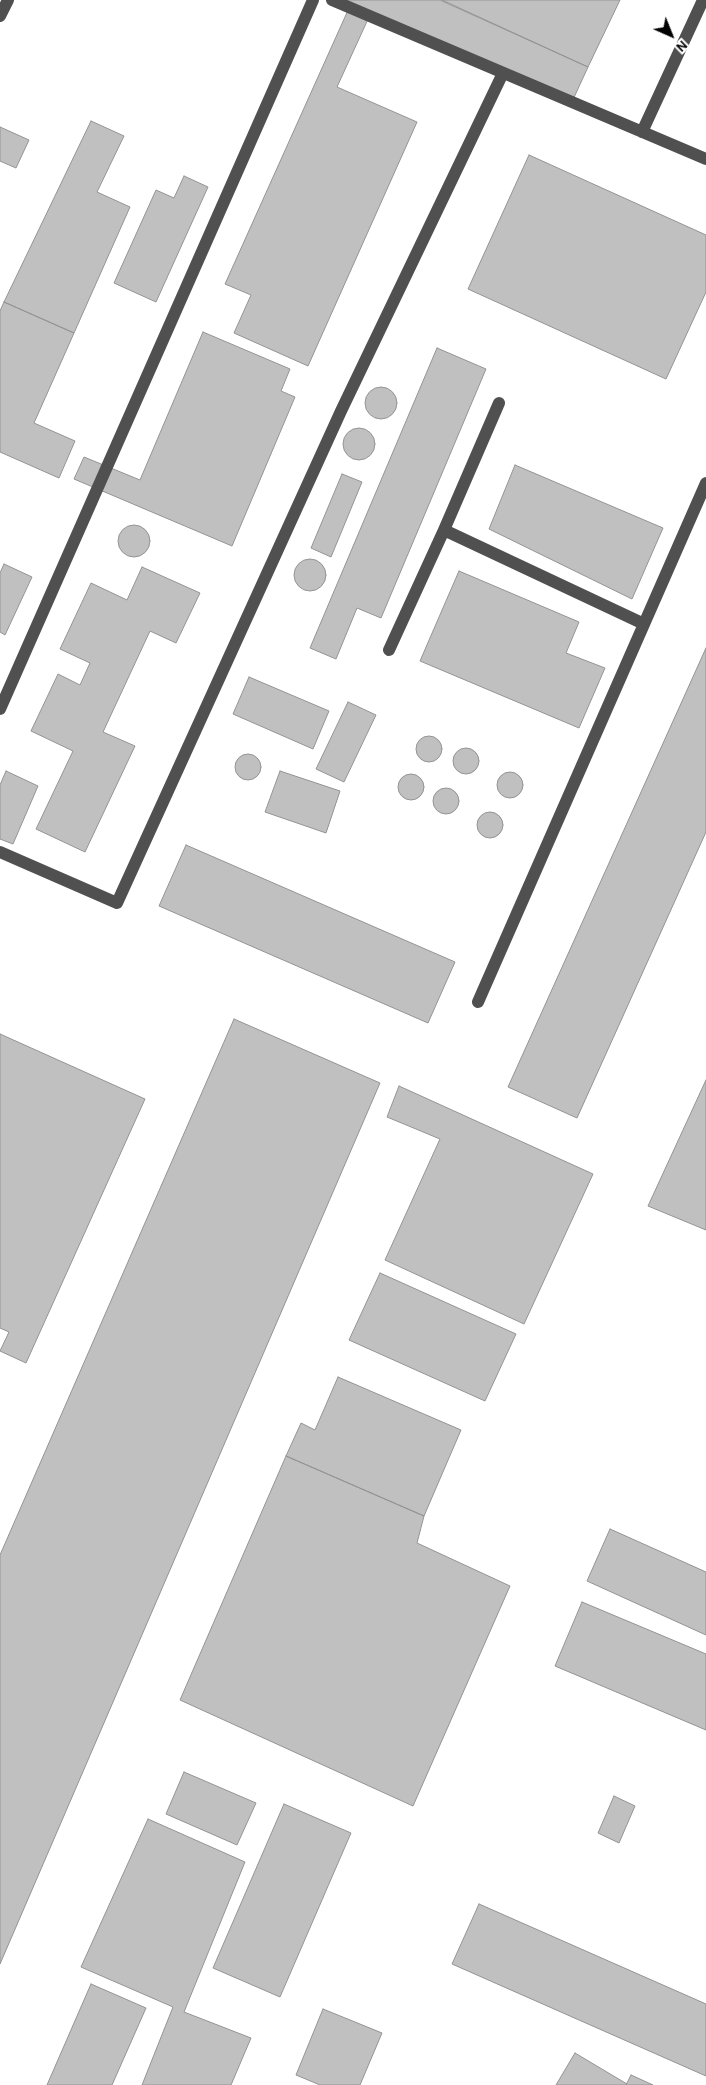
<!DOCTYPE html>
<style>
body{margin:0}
#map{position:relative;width:706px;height:2085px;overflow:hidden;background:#fff;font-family:Karla,sans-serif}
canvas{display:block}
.north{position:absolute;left:646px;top:10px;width:50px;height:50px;-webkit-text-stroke:4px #fff;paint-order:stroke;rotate:136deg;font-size:14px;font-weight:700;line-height:20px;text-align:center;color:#000}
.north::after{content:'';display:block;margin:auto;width:18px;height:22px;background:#000;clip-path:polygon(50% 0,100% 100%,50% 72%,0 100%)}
</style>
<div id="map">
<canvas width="706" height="2085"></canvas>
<div class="north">N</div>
</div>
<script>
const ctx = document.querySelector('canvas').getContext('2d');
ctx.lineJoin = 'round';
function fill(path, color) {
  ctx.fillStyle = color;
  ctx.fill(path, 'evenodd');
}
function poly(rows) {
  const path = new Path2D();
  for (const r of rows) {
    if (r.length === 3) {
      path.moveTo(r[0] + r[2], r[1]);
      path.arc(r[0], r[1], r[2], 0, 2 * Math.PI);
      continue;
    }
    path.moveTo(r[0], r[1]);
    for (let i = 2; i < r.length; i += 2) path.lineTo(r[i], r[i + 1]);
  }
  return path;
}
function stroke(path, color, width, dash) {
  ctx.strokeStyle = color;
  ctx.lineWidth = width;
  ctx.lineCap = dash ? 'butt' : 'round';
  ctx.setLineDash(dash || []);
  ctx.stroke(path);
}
const building = poly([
 [330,0,440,0,588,67,571,104,330,0],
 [442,0,620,0,588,67,442,0],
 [349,8,369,17,337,87,417,122,308,366,234,333,251,295,225,284,349,8],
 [91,121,124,136,97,192,130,207,74,333,4,302,91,121],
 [0,127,29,140,16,168,0,161,0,127],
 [529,155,706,235,706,292,666,379,468,289,529,155],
 [184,176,208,187,156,302,114,283,156,190,174,198,184,176],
 [4,302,74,333,34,423,75,441,59,478,0,452,0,311,4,302],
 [203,332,290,369,281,391,295,397,232,546,74,479,84,457,140,480,203,332],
 [437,348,486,369,381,618,357,608,336,659,310,648,437,348],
 [381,403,16],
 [359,444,16],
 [515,465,663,528,632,599,489,529,515,465],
 [342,474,362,482,331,557,311,548,342,474],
 [134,541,16],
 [310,575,16],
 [4,564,32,577,5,635,0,632,0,573,4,564],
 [142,567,200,593,176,643,150,631,103,732,135,746,85,852,36,829,73,751,31,731,58,674,80,685,90,663,60,649,91,583,127,600,142,567],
 [459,571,579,622,566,653,605,668,579,728,420,661,459,571],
 [706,648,706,832,577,1118,508,1087,706,648],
 [249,677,329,711,313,749,233,714,249,677],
 [348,702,376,715,344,782,316,769,348,702],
 [429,749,13],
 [466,761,13],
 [248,767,13],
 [6,771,38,786,13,844,0,839,0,785,6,771],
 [280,771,340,791,326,833,265,812,280,771],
 [510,785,13],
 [411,787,13],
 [446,801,13],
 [490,825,13],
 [186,845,455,962,428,1023,159,906,186,845],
 [234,1019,380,1083,0,1964,0,1555,234,1019],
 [0,1034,145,1099,26,1363,0,1351,9,1332,0,1328,0,1034],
 [706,1080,706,1230,648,1206,706,1080],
 [399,1086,593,1174,524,1324,385,1260,440,1139,387,1117,399,1086],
 [380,1273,516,1334,485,1401,349,1340,380,1273],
 [338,1377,461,1430,424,1516,286,1456,301,1423,315,1430,338,1377],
 [286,1456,424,1516,417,1543,510,1586,413,1806,180,1700,286,1456],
 [610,1529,706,1572,706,1635,587,1581,610,1529],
 [582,1602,706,1654,706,1730,555,1666,582,1602],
 [184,1772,256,1803,237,1845,166,1814,184,1772],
 [614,1796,635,1806,619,1843,598,1833,614,1796],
 [284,1804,351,1833,280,1997,213,1968,284,1804],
 [148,1819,245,1862,184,2012,251,2038,231,2085,142,2085,173,2007,81,1967,148,1819],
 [479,1904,706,2004,706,2076,452,1964,479,1904],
 [91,1984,146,2008,112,2085,47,2085,91,1984],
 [323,2009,382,2033,360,2085,320,2085,296,2075,323,2009],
 [575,2053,627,2084,626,2085,556,2085,575,2053],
 [631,2075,653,2085,626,2085,631,2075]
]);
const minor = poly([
 [332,0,706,159],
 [0,16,8,0],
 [642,132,703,0],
 [444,530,644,624],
 [389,650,444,530,499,403],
 [0,709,313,0],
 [0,852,117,903,341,411,503,73],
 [478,1002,706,483]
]);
fill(building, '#c0c0c0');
stroke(building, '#949494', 1);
stroke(minor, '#505050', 12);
</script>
